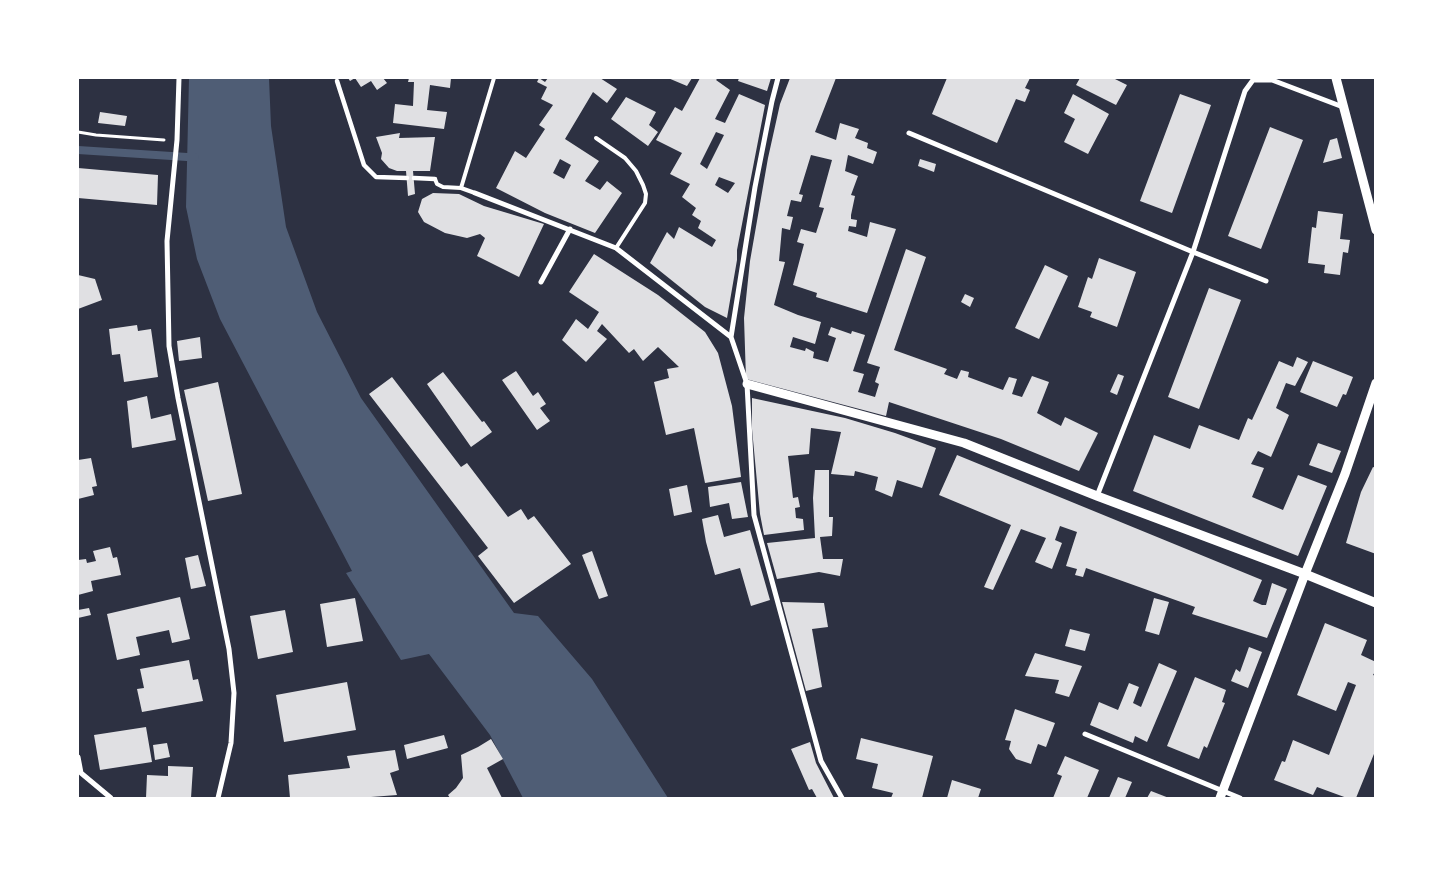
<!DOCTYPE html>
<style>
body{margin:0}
#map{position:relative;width:1453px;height:876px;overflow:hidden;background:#2d3142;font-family:"Noto Sans",sans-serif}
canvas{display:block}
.frame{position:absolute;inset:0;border:79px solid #fff;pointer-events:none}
</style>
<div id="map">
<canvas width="1453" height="876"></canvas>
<div class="frame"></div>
</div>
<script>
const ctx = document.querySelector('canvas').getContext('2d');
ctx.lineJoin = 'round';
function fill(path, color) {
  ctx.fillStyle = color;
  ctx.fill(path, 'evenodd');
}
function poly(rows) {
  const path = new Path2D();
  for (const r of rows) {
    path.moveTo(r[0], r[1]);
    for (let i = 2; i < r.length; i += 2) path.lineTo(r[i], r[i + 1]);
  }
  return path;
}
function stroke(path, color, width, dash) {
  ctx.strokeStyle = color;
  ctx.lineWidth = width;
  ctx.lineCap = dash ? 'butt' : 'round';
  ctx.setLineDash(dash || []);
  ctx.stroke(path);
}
const water = poly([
 [189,78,269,78,271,126,286,227,317,312,361,398,514,613,538,616,592,679,668,798,523,798,490,735,429,654,401,660,346,573,352,571,220,319,197,259,186,207]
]);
const stream = poly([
 [78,150,187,157,195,157]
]);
const building = poly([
 [348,78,383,78,387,83,377,90,371,81,361,87,355,78,350,81],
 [409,78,451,78,450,88,430,85,427,110,447,112,444,129,393,123,395,104,413,106,414,82,408,82],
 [539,78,545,82,548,78,600,78,617,89,607,103,593,92,565,139,599,161,585,181,600,190,607,181,622,193,595,233,545,213,496,188,515,151,526,158,545,129,539,125,553,105,541,99,547,87,537,82],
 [560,159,571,165,564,179,553,173],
 [668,78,692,78,687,86],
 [700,78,718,78,716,80,730,90,715,119,725,123,739,94,765,105,737,250,737,260,727,318,705,307,650,263,667,232,674,239,679,227,712,247,716,240,698,228,701,221,692,215,696,208,682,197,690,184,670,174,682,153,656,140,675,107,682,111],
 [716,132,724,135,707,169,700,164],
 [719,177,735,183,728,193,715,185],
 [739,78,771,78,767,91,738,81],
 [790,78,836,78,815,132,836,140,840,123,859,129,855,138,868,143,867,148,877,152,873,164,848,155,845,171,858,176,851,195,855,196,851,215,851,219,857,220,856,227,849,226,848,231,867,237,870,222,896,229,867,313,816,297,817,293,793,285,804,244,797,242,801,229,816,233,824,208,819,207,832,160,811,155,799,194,803,195,801,202,791,200,787,216,793,217,790,230,782,228,779,261,785,262,774,305,798,315,821,322,815,344,793,337,790,347,805,351,806,348,814,352,813,358,828,362,836,338,828,335,831,327,851,334,852,331,865,335,853,371,864,374,858,392,875,397,879,384,875,382,880,367,867,363,906,249,926,257,894,350,947,369,944,374,957,379,961,370,969,372,968,377,1003,390,1009,377,1017,379,1012,394,1022,397,1032,376,1049,382,1037,413,1061,426,1065,417,1098,433,1079,471,1001,439,889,402,886,416,746,379,744,318,750,261,768,158,780,104],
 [947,78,1030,78,1025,88,1030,90,1025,102,1016,99,997,143,932,114],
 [1080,78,1113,78,1127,85,1116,105,1076,85],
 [1073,94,1109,114,1088,154,1064,142,1075,119,1064,113],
 [1180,94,1211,105,1172,213,1140,201],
 [626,97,656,112,649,125,658,132,648,146,611,119],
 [100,112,127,116,125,126,98,123],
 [1270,127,1303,140,1261,249,1228,236],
 [400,133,399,138,435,137,430,171,413,171,415,194,408,196,406,171,397,171,389,168,381,159,382,153,376,137],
 [1337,138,1342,158,1323,163,1330,140],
 [920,159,936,164,934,172,918,166],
 [78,168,158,175,157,205,78,198],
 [433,193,459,194,484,206,544,224,519,277,477,256,485,238,480,234,467,238,445,233,424,222,418,212,422,199],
 [1318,211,1343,214,1340,239,1350,240,1348,253,1343,252,1340,275,1324,273,1325,265,1308,263,1312,227,1316,228],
 [594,254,658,295,705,332,718,353,732,406,741,477,705,483,694,428,666,435,654,382,669,378,667,369,679,367,658,347,643,361,634,349,629,353,602,324,597,331,607,339,586,362,562,340,576,319,588,329,599,312,569,292],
 [1099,258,1136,272,1117,327,1090,317,1092,312,1078,307,1088,277,1092,279],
 [1045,265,1068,276,1039,339,1015,328],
 [78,275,95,279,102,300,78,309],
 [1209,288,1241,300,1199,409,1168,397],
 [965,294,974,298,970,307,961,302],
 [137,325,138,331,151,329,158,377,124,382,120,354,112,355,109,329],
 [200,337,202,358,179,361,177,341],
 [1297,357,1308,362,1295,386,1286,383,1276,408,1289,415,1271,457,1258,451,1251,464,1264,468,1252,497,1283,510,1298,475,1327,486,1298,556,1133,491,1154,435,1190,449,1199,425,1239,440,1248,418,1252,420,1279,361,1293,367],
 [1313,361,1353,377,1346,395,1343,394,1337,407,1300,392],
 [516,371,533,396,538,392,546,404,540,408,550,421,537,430,502,380],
 [443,372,482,422,484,421,492,432,471,447,427,384],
 [1118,374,1124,376,1117,395,1110,392],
 [392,377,461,467,467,463,508,517,521,509,528,520,534,516,571,564,514,603,478,556,488,548,369,394],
 [218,382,242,494,208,501,184,390],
 [147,396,151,419,171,414,176,440,132,448,127,401],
 [752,398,845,418,895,433,936,448,922,488,897,480,892,497,875,490,878,477,855,471,854,476,831,474,841,432,811,428,809,454,788,456,793,498,798,497,800,507,795,508,796,518,803,519,804,530,764,535,760,514,752,429],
 [1318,443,1341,451,1332,473,1309,465],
 [957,455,1262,580,1253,601,1262,605,1266,605,1272,583,1287,589,1267,638,1192,614,1195,607,1086,568,1083,577,1075,575,1077,569,1066,566,1077,532,1060,526,1055,540,1062,543,1052,569,1035,562,1046,538,1021,529,993,590,984,587,1011,525,939,495],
 [91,458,97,486,92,487,94,495,78,499,78,460],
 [1373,467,1376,468,1376,554,1346,543,1361,492],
 [815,470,829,470,829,517,833,517,832,536,820,537,823,559,843,559,840,576,819,572,777,579,767,543,815,538,813,498],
 [741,482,748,517,732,519,729,503,710,507,708,487],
 [687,485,692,512,674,516,669,489],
 [718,515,724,537,750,530,770,600,751,606,740,568,715,575,706,542,702,519],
 [110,547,113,558,117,557,121,575,91,581,93,591,78,595,78,560,86,559,87,563,96,561,93,551],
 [592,551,608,596,599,599,582,555],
 [198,555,206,586,191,589,185,558],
 [180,597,190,639,172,643,169,630,136,637,140,655,117,660,107,614],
 [355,598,363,641,327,647,320,604],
 [1154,598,1169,602,1159,635,1145,631],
 [782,602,824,603,828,627,812,629,822,687,806,691],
 [89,608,91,615,78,618,78,610],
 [285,610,293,652,258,659,250,616],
 [1325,623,1367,640,1361,655,1376,662,1376,670,1373,675,1376,676,1376,749,1356,798,1347,798,1317,787,1313,795,1274,780,1282,761,1285,762,1293,740,1329,755,1356,685,1348,682,1336,711,1297,695],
 [1070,629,1090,634,1085,651,1065,646],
 [1249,647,1262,652,1248,688,1231,681,1236,669,1240,672],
 [1035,653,1082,666,1069,697,1055,693,1059,680,1025,676],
 [189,660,193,680,198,679,203,701,142,712,137,689,144,688,140,669],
 [1159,663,1177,671,1147,742,1135,736,1133,743,1090,725,1099,702,1118,710,1129,683,1139,687,1133,703,1141,707],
 [1195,677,1226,690,1222,702,1225,703,1207,748,1204,746,1199,759,1167,746],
 [347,682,356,730,284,742,276,695],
 [1015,709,1055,723,1046,747,1038,744,1031,764,1016,759,1009,749,1011,741,1005,740],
 [146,727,152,762,100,770,94,735],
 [444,735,448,748,407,759,404,745],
 [861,738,933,756,922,798,891,798,893,793,872,788,878,764,856,759],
 [491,739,503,759,487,768,502,798,450,798,448,795,456,788,463,778,461,755,478,747],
 [810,742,816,763,834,798,817,798,812,789,809,790,791,749],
 [167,743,170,757,155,760,153,745],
 [395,750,399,770,390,773,397,795,358,798,290,798,288,775,350,768,347,756],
 [1065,756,1099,770,1087,798,1053,798,1062,776,1057,774],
 [168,766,193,767,191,798,146,798,147,775,168,776],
 [1118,777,1132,782,1125,798,1109,798],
 [952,780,981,789,978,798,947,798],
 [1151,791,1169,798,1147,798]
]);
const path = poly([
 [78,132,96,135,164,140]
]);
const service = poly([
 [596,138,625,158,636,171,643,185,646,194,645,203,616,248],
 [435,179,437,184,443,187,461,188,475,193],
 [461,188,494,78]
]);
const pedestrian = poly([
 [337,81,364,165,376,177,407,178],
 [414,178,435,179]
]);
const minor = poly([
 [179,78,177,140,167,241,169,346,178,398,229,649,234,693,231,743,218,798],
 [778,78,772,101,755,187,731,337,747,384,754,515,821,761,842,798],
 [909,133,1193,252,1266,281],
 [475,193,616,248,731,337],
 [541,282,570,229],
 [1097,496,1193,252,1245,91,1253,80,1272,80,1343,107],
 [1085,734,1240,798],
 [78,757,81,773,111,798]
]);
const tertiary = poly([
 [1336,78,1376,230],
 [747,384,964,443,1097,496,1305,574,1376,603],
 [1220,798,1305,574,1345,474,1376,383]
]);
fill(water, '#4f5d75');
stroke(stream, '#4f5d75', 8);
fill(building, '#e0e0e3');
stroke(path, '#fff', 3);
stroke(service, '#fff', 4);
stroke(pedestrian, '#fff', 4.5);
stroke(minor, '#fff', 5);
stroke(tertiary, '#fff', 9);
</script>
